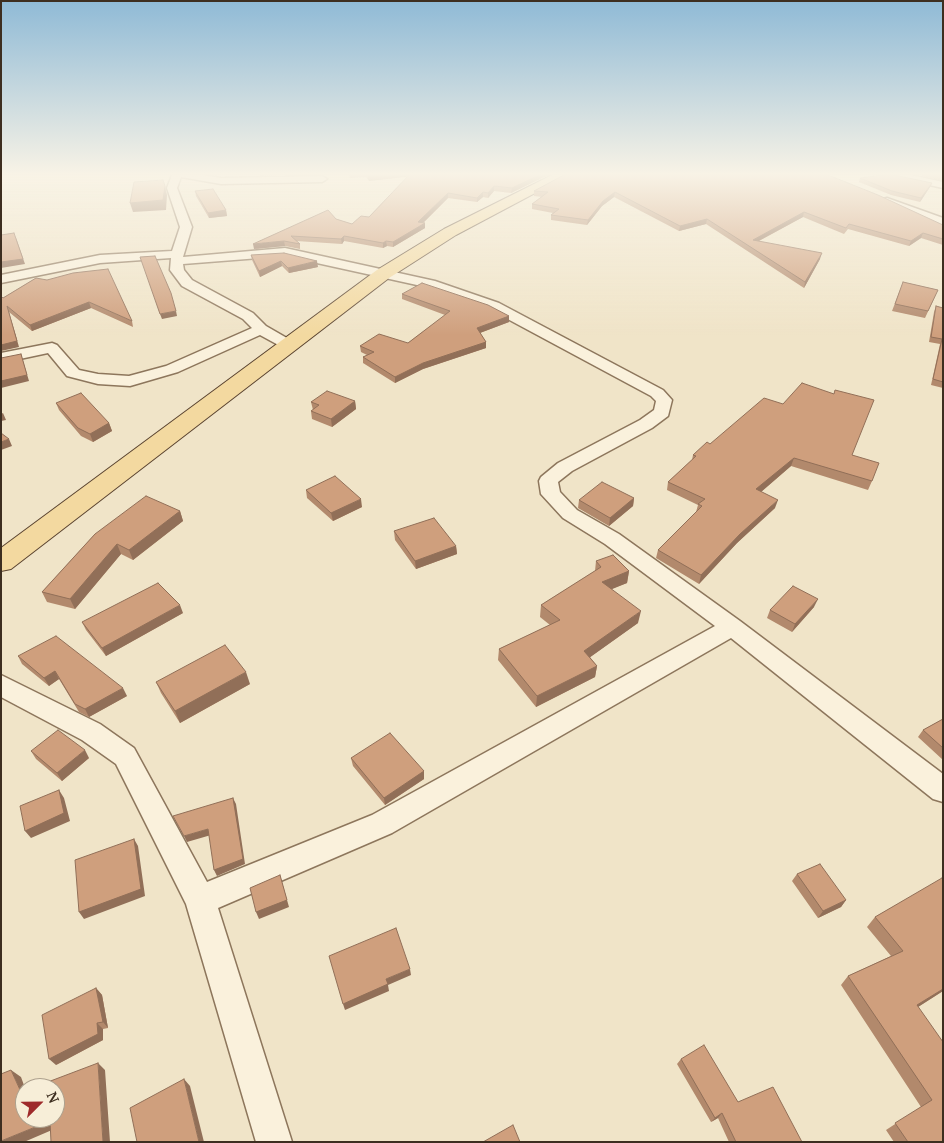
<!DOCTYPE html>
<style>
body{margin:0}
#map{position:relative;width:944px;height:1143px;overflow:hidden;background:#f0e4c8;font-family:"PT Serif",serif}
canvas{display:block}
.frame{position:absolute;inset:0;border:2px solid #3d2e20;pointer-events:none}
.north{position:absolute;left:15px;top:1078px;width:50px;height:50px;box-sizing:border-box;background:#f7eed8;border:1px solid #ada18e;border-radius:50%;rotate:67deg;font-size:14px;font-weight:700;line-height:20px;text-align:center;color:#3d2e20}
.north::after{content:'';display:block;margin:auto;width:18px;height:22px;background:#9e2a2b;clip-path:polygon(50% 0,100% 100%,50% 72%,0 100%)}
</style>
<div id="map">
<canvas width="944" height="1143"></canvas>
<div class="frame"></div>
<div class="north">N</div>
</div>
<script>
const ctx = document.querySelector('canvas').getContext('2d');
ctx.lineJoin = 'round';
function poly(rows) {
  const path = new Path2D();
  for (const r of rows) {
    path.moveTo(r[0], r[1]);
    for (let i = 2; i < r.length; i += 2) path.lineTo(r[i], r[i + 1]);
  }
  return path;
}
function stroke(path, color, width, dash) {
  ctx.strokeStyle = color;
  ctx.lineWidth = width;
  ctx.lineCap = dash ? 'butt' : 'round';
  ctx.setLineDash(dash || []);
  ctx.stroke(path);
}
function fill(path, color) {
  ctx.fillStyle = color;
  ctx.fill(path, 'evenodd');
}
const street = poly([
 [172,175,203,175,221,178,322,176,327,179,322,182,221,184,181,177,177,188,192,227,183,257,285,248,435,281,499,303,663,390,672,400,668,416,652,428,572,471,558,482,560,492,577,510,619,534,740,621,943,774,943,802,933,799,731,638,392,833,218,908,292,1142,256,1142,186,904,116,764,82,740,1,697,1,675,100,724,134,748,207,882,372,815,715,626,605,544,563,518,541,494,539,481,541,477,558,463,640,420,654,410,656,401,651,396,489,309,426,287,285,256,183,264,184,270,192,280,253,313,266,326,292,341,295,344,292,347,282,347,260,335,178,372,130,386,98,384,67,376,48,353,1,363,1,353,52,343,57,345,79,370,98,374,129,376,166,366,252,328,243,319,182,286,170,270,171,258,100,263,1,283,1,275,100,255,172,251,180,227,167,188,172,175],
 [892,175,911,175,943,182,943,188,893,177,892,175],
 [887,198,943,218,943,225,883,203,883,199,887,198]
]);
const primary = poly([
 [552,175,569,175,456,235,389,278,11,569,1,571,1,548,377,270,444,229,552,175]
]);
const wall = poly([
 [349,175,548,175,511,193,494,191,488,198,483,197,477,202,448,198,423,223,425,223,425,228,393,247,387,246,383,248,344,241,342,244,296,241,300,244,300,249,285,246,254,249,336,219,352,224,369,217,408,176,369,181,366,177,350,178],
 [564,175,943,225,943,245,921,238,909,246,848,229,844,234,803,217,759,241,820,259,804,288,706,224,679,231,614,197,602,206,587,225,551,220,551,215,553,213,532,209,532,204,542,197,534,196,534,191],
 [919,175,943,175,943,181],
 [860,178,932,183,930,187,920,202,891,195,859,182],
 [195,191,226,210,227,216,209,218,196,196],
 [251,255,318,267,289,273,282,266,260,277,252,260],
 [36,278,132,321,133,327,91,308,32,331,9,312,19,347,3,298],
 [903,282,938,290,925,318,892,311],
 [402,294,509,316,509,322,480,333,486,342,486,348,423,369,395,383,363,363,363,357,367,355,361,352,360,346,408,343,445,315,402,299],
 [936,306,943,308,943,388,931,385,940,344,929,342,934,312],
 [355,401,356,409,332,427,312,419,311,411,313,410,311,402],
 [56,403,109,423,112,431,93,442,81,436,59,410],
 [710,444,852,455,872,481,868,490,791,466,761,492,775,508,737,543,699,584,656,558,658,550,696,512,698,505,667,490,668,482,692,460,693,455],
 [306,490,362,507,333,521,307,498],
 [634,498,633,506,609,526,578,508,579,500],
 [180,511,183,521,133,560,121,554,75,609,47,602,42,592,95,534],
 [394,531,456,546,457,554,416,569,395,540],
 [596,561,629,571,627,583,611,589,638,623,590,657,597,666,595,677,536,707,498,660,499,649,550,625,540,617,541,605,595,571],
 [814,607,792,632,767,618,770,610],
 [183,613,106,656,86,630,82,622],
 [18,656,127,696,89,717,79,712,59,679,49,686,22,664],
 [156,682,250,684,180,723,161,693],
 [943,719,943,760,918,737,923,730],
 [31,751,89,758,62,781,36,759],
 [351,758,424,771,424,779,385,805,353,766],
 [797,874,846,900,841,907,818,918,792,881],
 [943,879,943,991,918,1007,943,1142,894,1142,886,1130,921,1107,841,985,848,976,891,956,867,927,875,917],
 [96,988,102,995,108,1028,103,1029,103,1040,56,1065],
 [681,1059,738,1102,802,1142,729,1142,718,1118,711,1122,677,1064]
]);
const shadedWall = poly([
 [380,175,413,175,413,176,369,181,368,176],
 [539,175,548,175,511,193,512,188],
 [932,183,930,187,920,202,921,198],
 [165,186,167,195,166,210,133,212,130,203],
 [494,186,494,191,488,198,488,193],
 [483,192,483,197,477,202,477,198],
 [615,192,614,197,602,206,587,225,588,220,603,201],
 [448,193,448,198,419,227,418,222],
 [226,210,227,216,209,218,208,213],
 [804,212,803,217,751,245,753,240],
 [707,219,706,224,679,231,680,226],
 [425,223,425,228,393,247,393,242],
 [923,233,921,238,909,246,911,241],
 [344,236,344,241,342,244,341,239],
 [16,238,25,264,1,268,1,262],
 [284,241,285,246,254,249,253,244],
 [386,241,387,246,383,248,383,243],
 [822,253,820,259,804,288,805,282],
 [281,261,282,266,260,277,259,271],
 [317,261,318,267,289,273,288,268],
 [89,302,91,308,32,331,30,325],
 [7,306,19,347,1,351,1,345],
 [176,311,177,316,162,319,160,314],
 [509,316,509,322,477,334,477,328],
 [486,342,486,348,423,369,395,383,395,377,423,363],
 [21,354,29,381,1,388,1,381],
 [355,401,356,409,332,427,331,419],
 [3,413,6,420,1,421,1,414],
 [109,423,112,431,93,442,90,434],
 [9,439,12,446,1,450,1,442],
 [794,458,791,466,754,498,756,489],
 [634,498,633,506,609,526,610,518],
 [361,499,362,507,333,521,331,513],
 [778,500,775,508,737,543,699,584,701,575,740,534],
 [180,511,183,521,133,560,129,550],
 [117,544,121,554,75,609,70,599],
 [456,546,457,554,416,569,415,561],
 [629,571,627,583,600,594,602,582],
 [818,599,814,607,792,632,795,624],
 [180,605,183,613,106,656,102,648],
 [641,611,638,623,582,663,584,651],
 [597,666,595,677,536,707,537,696],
 [55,671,59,679,49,686,44,678],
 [246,672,250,684,180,723,175,711],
 [123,688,127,696,89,717,85,709],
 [85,750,89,758,62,781,57,773],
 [424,771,424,779,385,805,384,798],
 [59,790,64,798,70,821,31,838,25,831],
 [233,798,236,804,245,864,217,876,214,870],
 [208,829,211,835,187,842,184,836],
 [134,839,138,846,145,896,84,919,79,912],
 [280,875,289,907,259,919,256,912],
 [846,900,841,907,818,918,823,911],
 [410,969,411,975,388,985,389,991,345,1010,343,1004,386,979],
 [96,988,102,995,108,1028,103,1022],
 [943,989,943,991,907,1014,917,1005],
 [97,1023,103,1029,103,1040,56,1065,49,1059],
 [98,1063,105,1070,110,1142,103,1142],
 [11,1070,21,1077,25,1088,25,1095,21,1092],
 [184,1079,190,1086,204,1142,199,1142],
 [722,1113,718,1118,711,1122,715,1118],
 [50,1121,59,1127,24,1142,1,1142,1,1141]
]);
const building = poly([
 [367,175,380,175,368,176,367,175],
 [409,175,539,175,512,188,494,186,488,193,483,192,477,198,448,193,418,222,425,223,393,242,386,241,383,243,344,236,341,239,291,236,300,244,284,241,253,244,328,210,336,219,352,224,361,216,369,217,409,175],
 [564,175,828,175,878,195,943,225,943,239,923,233,911,241,849,224,846,228,804,212,753,240,822,253,805,282,707,219,680,226,615,192,603,201,588,220,551,215,559,209,532,204,548,192,534,191,564,175],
 [882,175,894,175,932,183,921,198,892,191,860,178,882,175],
 [163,180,165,186,163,200,130,203,134,182,163,180],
 [213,189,226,210,208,213,195,191,213,189],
 [14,233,23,259,1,262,1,235,14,233],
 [284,253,317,261,288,268,281,261,259,271,251,255,284,253],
 [155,256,171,293,176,311,160,314,140,257,155,256],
 [108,269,132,321,89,302,30,325,7,306,17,341,1,345,1,296,3,298,36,278,47,280,73,273,108,269],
 [903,282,938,290,928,311,895,304,903,282],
 [422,283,488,305,509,316,477,328,486,342,423,363,395,377,363,357,374,352,360,346,379,334,408,343,450,311,402,294,422,283],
 [936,306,943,308,943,382,933,379,942,339,931,337,936,306],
 [21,354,27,375,1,381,1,358,21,354],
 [802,383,834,394,835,390,874,400,852,455,879,463,872,481,794,458,756,489,778,500,740,534,701,575,658,550,702,506,698,504,705,499,668,482,696,456,693,455,707,442,710,444,764,398,783,404,802,383],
 [327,391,355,401,331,419,311,411,319,405,311,402,327,391],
 [81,393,109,423,90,434,78,428,56,403,81,393],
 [1,433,9,439,1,442,1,433],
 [335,476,361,499,331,513,306,490,335,476],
 [602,482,634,498,610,518,579,500,602,482],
 [146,496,180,511,129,550,117,544,70,599,42,592,95,534,146,496],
 [434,518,456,546,415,561,394,531,434,518],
 [613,555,629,571,602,582,641,611,584,651,597,666,537,696,499,649,560,620,541,605,601,567,596,561,613,555],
 [158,583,180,605,102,648,82,622,158,583],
 [793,586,818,599,795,624,770,610,793,586],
 [56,636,123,688,85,709,75,704,55,671,44,678,18,656,56,636],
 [225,645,246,672,175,711,156,682,225,645],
 [943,719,943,748,923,730,943,719],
 [58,730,85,750,57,773,31,751,58,730],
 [390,733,424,771,384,798,351,758,390,733],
 [59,790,64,813,25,831,20,806,59,790],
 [233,798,243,859,214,870,208,829,184,836,173,816,233,798],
 [134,839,141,889,79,912,75,860,134,839],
 [820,864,846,900,823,911,797,874,820,864],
 [280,875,287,900,256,912,250,888,280,875],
 [942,878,943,879,943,989,917,1005,943,1042,943,1109,942,1110,943,1111,943,1142,908,1142,895,1123,932,1100,848,976,903,951,875,917,942,878],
 [396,928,410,969,386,979,388,984,343,1004,329,956,396,928],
 [96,988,103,1022,97,1023,98,1034,49,1059,42,1015,96,988],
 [704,1045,738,1102,773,1087,802,1142,736,1142,722,1113,715,1118,681,1059,704,1045],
 [98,1063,103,1142,51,1142,50,1121,1,1141,1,1074,11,1070,21,1092,25,1091,25,1118,55,1118,55,1088,32,1088,98,1063],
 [184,1079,199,1142,137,1142,130,1108,184,1079],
 [513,1125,520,1142,483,1142,513,1125]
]);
stroke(street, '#8d765c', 3);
stroke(primary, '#5b4430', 2);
fill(street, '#faf1dc');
fill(primary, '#f3d9a0');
fill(wall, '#b2896c');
fill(shadedWall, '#916f58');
fill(building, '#cf9f7d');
stroke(building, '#916f58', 1);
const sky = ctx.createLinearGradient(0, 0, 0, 335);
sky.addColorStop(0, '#8fbad6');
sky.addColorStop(0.52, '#f8f3e6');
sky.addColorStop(1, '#f8f3e600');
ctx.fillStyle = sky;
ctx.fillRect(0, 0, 944, 335);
</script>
